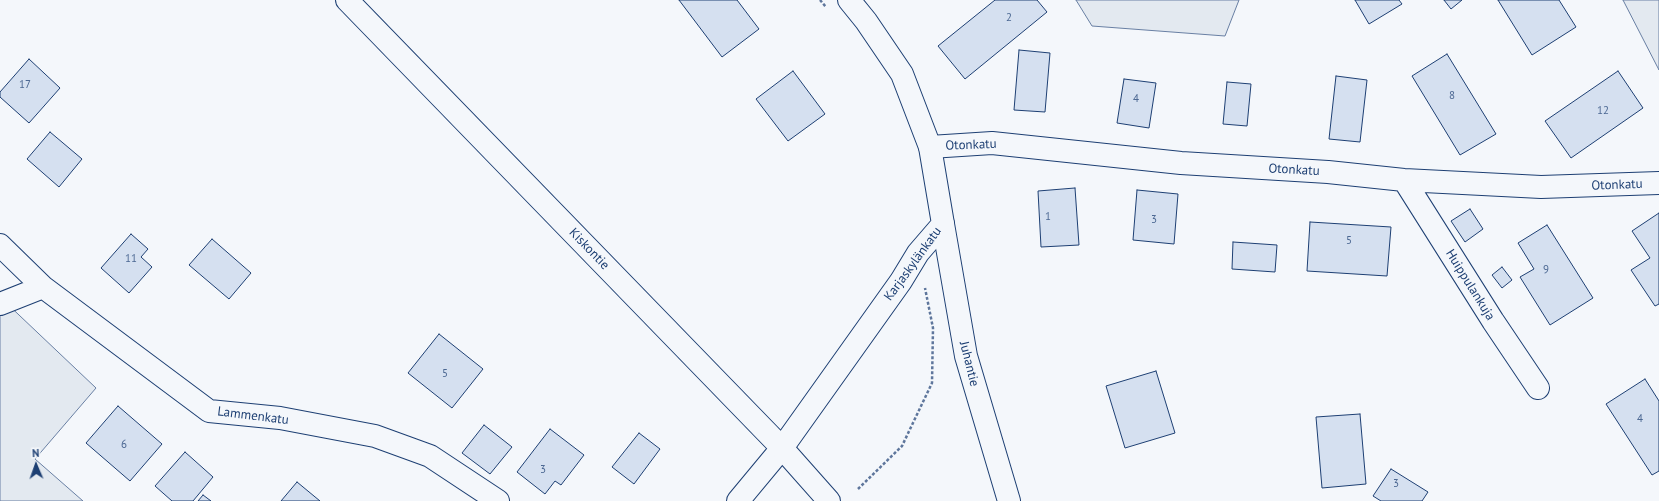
<!DOCTYPE html>
<meta charset="utf-8">
<style>
body{margin:0}
#map{position:relative;width:1659px;height:501px;overflow:hidden;background:#f4f7fb;font-family:"PT Sans",sans-serif}
canvas{display:block}
.north{position:absolute;left:16px;top:445px;width:40px;height:40px;-webkit-text-stroke:3px #f4f7fb;paint-order:stroke;rotate:358deg;font-size:11px;font-weight:700;line-height:16px;text-align:center;color:#1d3f73}
.north::after{content:'';display:block;margin:auto;width:14px;height:18px;background:#1d3f73;clip-path:polygon(50% 0,100% 100%,50% 72%,0 100%)}
</style>
<div id="map">
<canvas width="1659" height="501"></canvas>
<div class="north">N</div>
</div>
<script>
const ctx = document.querySelector('canvas').getContext('2d');
ctx.lineJoin = 'round';
function fill(path, color) {
  ctx.fillStyle = color;
  ctx.fill(path, 'evenodd');
}
function poly(rows) {
  const path = new Path2D();
  for (const r of rows) {
    path.moveTo(r[0], r[1]);
    for (let i = 2; i < r.length; i += 2) path.lineTo(r[i], r[i + 1]);
  }
  return path;
}
function stroke(path, color, width, dash) {
  ctx.strokeStyle = color;
  ctx.lineWidth = width;
  ctx.lineCap = dash ? 'butt' : 'round';
  ctx.setLineDash(dash || []);
  ctx.stroke(path);
}
function label(font, color, halo, rows, align = 'center') {
  ctx.font = font + ' "PT Sans",sans-serif';
  ctx.lineWidth = 3;
  ctx.setLineDash([]);
  ctx.textBaseline = 'middle';
  ctx.strokeStyle = halo;
  ctx.fillStyle = color;
  for (const [text, x, y, turn = 0] of rows) {
    ctx.save();
    ctx.translate(x, y);
    ctx.rotate((+turn || 0) * Math.PI / 180);
    ctx.textAlign = isNaN(turn) ? turn : align;
    if (halo) ctx.strokeText(text, 0, 0);
    ctx.fillText(text, 0, 0);
    ctx.restore();
  }
}
const green = poly([
 [1076,0,1239,0,1225,36,1092,26,1076,0],
 [1623,0,1659,0,1659,70,1623,0],
 [0,297,96,388,35,459,83,501,0,501,0,297]
]);
const building = poly([
 [679,0,737,0,759,29,722,57,679,0],
 [995,0,1037,0,1047,12,965,79,938,46,995,0],
 [1355,0,1399,0,1402,4,1369,24,1355,0],
 [1444,0,1462,0,1451,9,1444,0],
 [1498,0,1559,0,1576,27,1532,55,1498,0],
 [1019,50,1050,53,1045,112,1014,110,1019,50],
 [1447,54,1496,134,1460,155,1412,76,1447,54],
 [29,59,60,88,29,123,0,97,0,92,29,59],
 [793,71,825,114,788,141,756,99,793,71],
 [1618,71,1643,108,1571,158,1545,121,1618,71],
 [1336,76,1367,80,1360,142,1329,139,1336,76],
 [1124,79,1156,83,1149,128,1117,123,1124,79],
 [1227,82,1251,84,1247,126,1223,124,1227,82],
 [50,132,82,159,59,187,27,159,50,132],
 [1075,188,1079,245,1041,247,1038,191,1075,188],
 [1137,190,1178,194,1174,244,1133,240,1137,190],
 [1470,209,1483,229,1465,242,1451,221,1470,209],
 [1659,213,1659,304,1655,306,1631,270,1650,258,1632,231,1659,213],
 [1310,222,1391,227,1387,276,1307,271,1310,222],
 [1547,225,1593,298,1550,325,1520,277,1534,269,1518,243,1547,225],
 [131,234,148,249,141,257,152,267,129,293,101,268,131,234],
 [212,239,251,273,229,299,189,265,212,239],
 [1233,242,1277,245,1275,272,1232,269,1233,242],
 [1502,267,1512,280,1502,288,1492,275,1502,267],
 [439,334,483,369,452,408,408,373,439,334],
 [1156,371,1175,433,1125,448,1106,386,1156,371],
 [1645,379,1659,401,1659,471,1652,475,1606,404,1645,379],
 [118,406,162,444,130,481,86,443,118,406],
 [1360,414,1366,484,1322,488,1316,417,1360,414],
 [484,425,512,447,490,474,462,453,484,425],
 [550,429,584,455,561,485,555,481,545,494,517,472,550,429],
 [639,433,660,449,634,484,612,467,639,433],
 [185,452,213,477,193,501,172,501,155,486,185,452],
 [1391,469,1428,492,1422,501,1381,501,1373,496,1391,469],
 [297,482,320,501,281,501,297,482],
 [203,495,211,501,198,501,203,495]
]);
const path = poly([
 [820,0,826,7],
 [858,489,902,446,932,383,933,328,925,288]
]);
const minor = poly([
 [930,147,992,143,1181,163,1328,172,1404,180,1541,187,1659,183],
 [1404,180,1493,321,1538,388],
 [943,224,966,356,1009,501],
 [0,245,43,287,209,411,280,418,375,436,430,456,498,501],
 [0,304,43,287],
 [738,501,782,448]
]);
const tertiary = poly([
 [782,448,901,281,918,253,943,224,930,147,902,74,866,21,849,0]
]);
const secondary = poly([
 [347,0,782,448,829,501]
]);
const numberNames = [
 ["2",1009,18],
 ["17",25,85],
 ["8",1452,96],
 ["4",1136,99],
 ["12",1603,111],
 ["1",1048,217],
 ["3",1154,220],
 ["5",1349,241],
 ["11",131,259],
 ["9",1546,270],
 ["5",445,374],
 ["4",1640,419],
 ["6",124,445],
 ["3",543,470],
 ["3",1396,484]
];
const streetNames = [
 ["Otonkatu",971,145,-2],
 ["Otonkatu",1294,170,3],
 ["Otonkatu",1617,185,-2],
 ["Kiskontie",589,249,46],
 ["Karjaskylänkatu",913,264,-54],
 ["Huippulankuja",1470,285,58],
 ["Juhantie",969,364,76],
 ["Lammenkatu",253,416,7]
];
fill(green, '#e3e9f0');
stroke(green, '#687fa3', 1);
fill(building, '#d5e0f0');
stroke(building, '#1d3f73', 1);
stroke(minor, '#1d3f73', 24);
stroke(tertiary, '#1d3f73', 24);
stroke(secondary, '#1d3f73', 24);
stroke(path, '#5e769c', 2.5, [3, 2]);
stroke(minor, '#f4f7fb', 22);
stroke(tertiary, '#f4f7fb', 22);
stroke(secondary, '#f4f7fb', 22);
label('11px', '#4b6792', null, numberNames);
label('13px', '#1d3f73', '#f4f7fb', streetNames);
</script>
